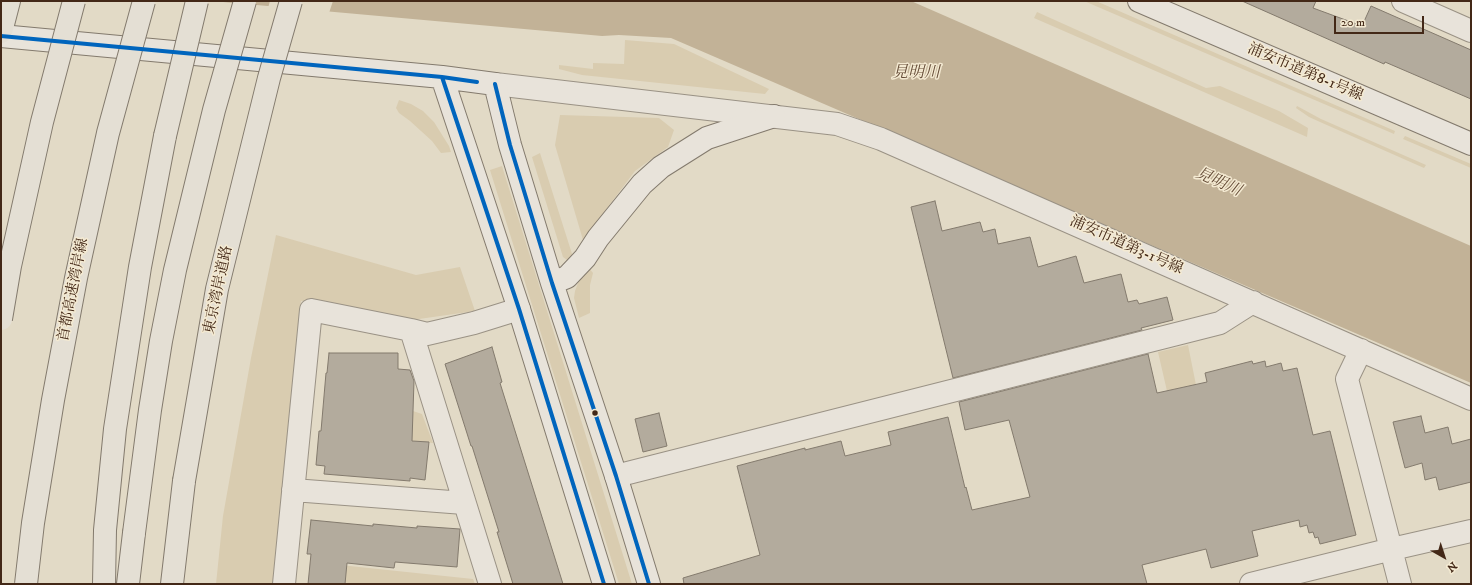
<!DOCTYPE html>
<meta charset="utf-8">
<style>
body{margin:0}
#map{position:relative;width:1472px;height:585px;overflow:hidden;background:#e2dac6;font-family:"IM FELL DW Pica",serif}
canvas{display:block}
.frame{position:absolute;inset:0;border:2px solid #432817;pointer-events:none}
.north{position:absolute;left:1424px;top:537px;width:40px;height:40px;-webkit-text-stroke:3px #f4ead2;paint-order:stroke;rotate:141deg;font-size:11px;font-weight:700;line-height:16px;text-align:center;color:#432817}
.north::after{content:'';display:block;margin:auto;width:14px;height:18px;background:#432817;clip-path:polygon(50% 0,100% 100%,50% 72%,0 100%)}
.scale{position:absolute;left:1334px;top:16px;width:90px;height:18px;box-sizing:border-box;border:2px solid #432817;border-top:0;padding-left:5px;font-size:12px;line-height:14px;white-space:nowrap;color:#432817;-webkit-text-stroke:3px #f4ead2;paint-order:stroke}
</style>
<div id="map">
<canvas width="1472" height="585"></canvas>
<div class="frame"></div>
<div class="north">N</div>
<div class="scale">20 m</div>
</div>
<script>
const ctx = document.querySelector('canvas').getContext('2d');
ctx.lineJoin = 'round';
function fill(path, color) {
  ctx.fillStyle = color;
  ctx.fill(path, 'evenodd');
}
function poly(rows) {
  const path = new Path2D();
  for (const r of rows) {
    path.moveTo(r[0], r[1]);
    for (let i = 2; i < r.length; i += 2) path.lineTo(r[i], r[i + 1]);
  }
  return path;
}
function stroke(path, color, width, dash) {
  ctx.strokeStyle = color;
  ctx.lineWidth = width;
  ctx.lineCap = dash ? 'butt' : 'round';
  ctx.setLineDash(dash || []);
  ctx.stroke(path);
}
function label(font, color, halo, rows, align = 'center') {
  ctx.font = font + ' "IM FELL DW Pica","Noto Serif JP",serif';
  ctx.lineWidth = 3;
  ctx.setLineDash([]);
  ctx.textBaseline = 'middle';
  ctx.strokeStyle = halo;
  ctx.fillStyle = color;
  for (const [text, x, y, turn = 0] of rows) {
    ctx.save();
    ctx.translate(x, y);
    ctx.rotate((+turn || 0) * Math.PI / 180);
    ctx.textAlign = isNaN(turn) ? turn : align;
    if (halo) ctx.strokeText(text, 0, 0);
    ctx.fillText(text, 0, 0);
    ctx.restore();
  }
}
const green = poly([
 [1084,1,1096,1,1395,131,1394,134],
 [1037,12,1206,88,1220,86,1279,111,1308,128,1307,137,1034,18],
 [625,40,674,44,769,89,765,94,582,75,559,69,559,65,593,69,593,63,624,64],
 [399,100,411,104,423,111,434,122,449,146,451,152,441,153,432,141,410,121,399,113,396,108],
 [1297,106,1321,119,1426,165,1424,168,1320,122,1309,117,1296,108],
 [560,115,659,118,674,130,668,147,635,171,583,240,555,145],
 [1405,136,1471,164,1471,168,1403,139],
 [540,153,573,257,567,260,563,257,532,157],
 [502,166,632,584,619,584,490,170],
 [276,235,416,275,460,267,475,311,412,320,301,301,274,584,216,584,223,516,251,358],
 [589,268,593,273,590,285,590,313,579,318,574,298,575,291,578,283],
 [1188,345,1196,385,1167,391,1158,352],
 [372,411,413,411,422,414,433,443,384,438],
 [340,565,473,579,475,584,354,584,336,581]
]);
const water = poly([
 [212,1,911,1,1471,246,1471,383,671,38,619,35,602,36]
]);
const pier = poly([
 [270,1,333,1,329,13,268,8]
]);
const building = poly([
 [1242,1,1316,1,1313,8,1362,26,1371,6,1471,50,1471,99,1385,62,1384,64,1242,1],
 [935,201,942,231,980,222,983,232,995,229,998,244,1030,237,1038,267,1076,256,1084,283,1121,274,1128,302,1137,300,1139,304,1167,297,1173,320,1141,328,1142,330,953,378,911,207,935,201],
 [492,347,502,382,500,383,563,584,513,584,497,532,499,532,472,446,471,446,445,364,492,347],
 [329,353,398,353,398,369,410,370,414,381,412,441,429,442,425,480,410,478,410,481,324,474,325,466,316,465,319,431,321,431,326,373,327,373,329,353],
 [1148,354,1157,393,1207,382,1205,373,1252,361,1253,364,1265,361,1266,367,1281,363,1283,371,1297,368,1313,435,1330,431,1356,535,1320,544,1318,537,1315,538,1313,532,1309,533,1307,525,1300,527,1299,520,1252,531,1258,556,1211,568,1206,549,1142,565,1147,584,684,584,683,578,760,555,737,466,805,448,805,450,841,441,845,456,891,445,888,432,948,417,965,488,966,487,972,510,1030,497,1009,420,965,430,959,402,1148,354],
 [659,413,667,446,643,452,635,419,659,413],
 [1421,416,1425,433,1448,427,1452,444,1471,439,1471,482,1439,490,1436,477,1425,480,1422,463,1405,468,1393,422,1421,416],
 [311,520,373,526,373,524,417,528,417,526,460,529,457,567,395,562,394,568,347,563,345,584,308,584,311,554,307,554,311,520]
]);
const street = poly([
 [1403,1,1471,31],
 [495,84,837,124,881,139,1471,399],
 [411,330,427,334,474,323,519,309],
 [1361,350,1347,379,1400,584],
 [616,476,1220,323,1253,302],
 [293,490,464,503],
 [284,584,311,310,411,330,490,584],
 [1251,584,1392,549,1471,531]
]);
const secondary = poly([
 [1139,1,1471,144],
 [1,36,442,77,495,84,510,145,552,283,616,476,649,584],
 [442,77,519,309,604,584],
 [552,283,567,277,585,258,598,238,642,184,661,167,707,138,774,116]
]);
const highway = poly([
 [1,32,9,1],
 [104,584,105,530,115,429,140,267,165,136],
 [128,584,134,533],
 [172,584,184,481]
]);
const highwayBridge = poly([
 [165,136,197,1],
 [1,319,10,266,42,122,74,1],
 [184,481,217,289,269,78,291,1],
 [134,533,150,410,161,341,175,270,214,110,245,1],
 [26,584,33,523,53,400,76,278,108,133,144,1]
]);
const bus1 = poly([
 [1,36,442,77,477,82],
 [442,77,519,309,604,584],
 [495,84,510,145,552,283,616,476,649,584]
]);
const markers = [
 [595,413,3.5,"#432817"]
];
const streetNames = [
 ["浦安市道第8-1号線",1305,73,23],
 ["浦安市道第3-1号線",1126,246,24],
 ["首都高速湾岸線",74,290,-79],
 ["東京湾岸道路",219,290,-78]
];
const waterNames = [
 ["見明川",916,74],
 ["見明川",1218,183,24]
];
fill(green, '#d9ccb0');
fill(water, '#c2b297');
fill(pier, '#e2dac6');
fill(building, '#b3ab9d');
stroke(building, '#837a6d', 1);
stroke(street, '#9a9285', 24);
stroke(secondary, '#837a6d', 24);
stroke(highway, '#837a6d', 24);
stroke(street, '#e8e3da', 22);
stroke(secondary, '#e8e3da', 22);
stroke(highway, '#e4dfd4', 22);
stroke(highwayBridge, '#837a6d', 24, []);
stroke(highwayBridge, '#e4dfd4', 22);
stroke(bus1, '#0065bd', 4);
for (const [x, y, r, color] of markers) {
  const dot = new Path2D();
  dot.arc(x, y, r, 0, 2 * Math.PI);
  ctx.fillStyle = color;
  ctx.fill(dot);
  stroke(dot, '#f4ead2', 1.5);
}
label('15px', '#432817', '#f4ead2', streetNames);
label('italic 16px', '#654c37', '#f4ead2', waterNames);
</script>
